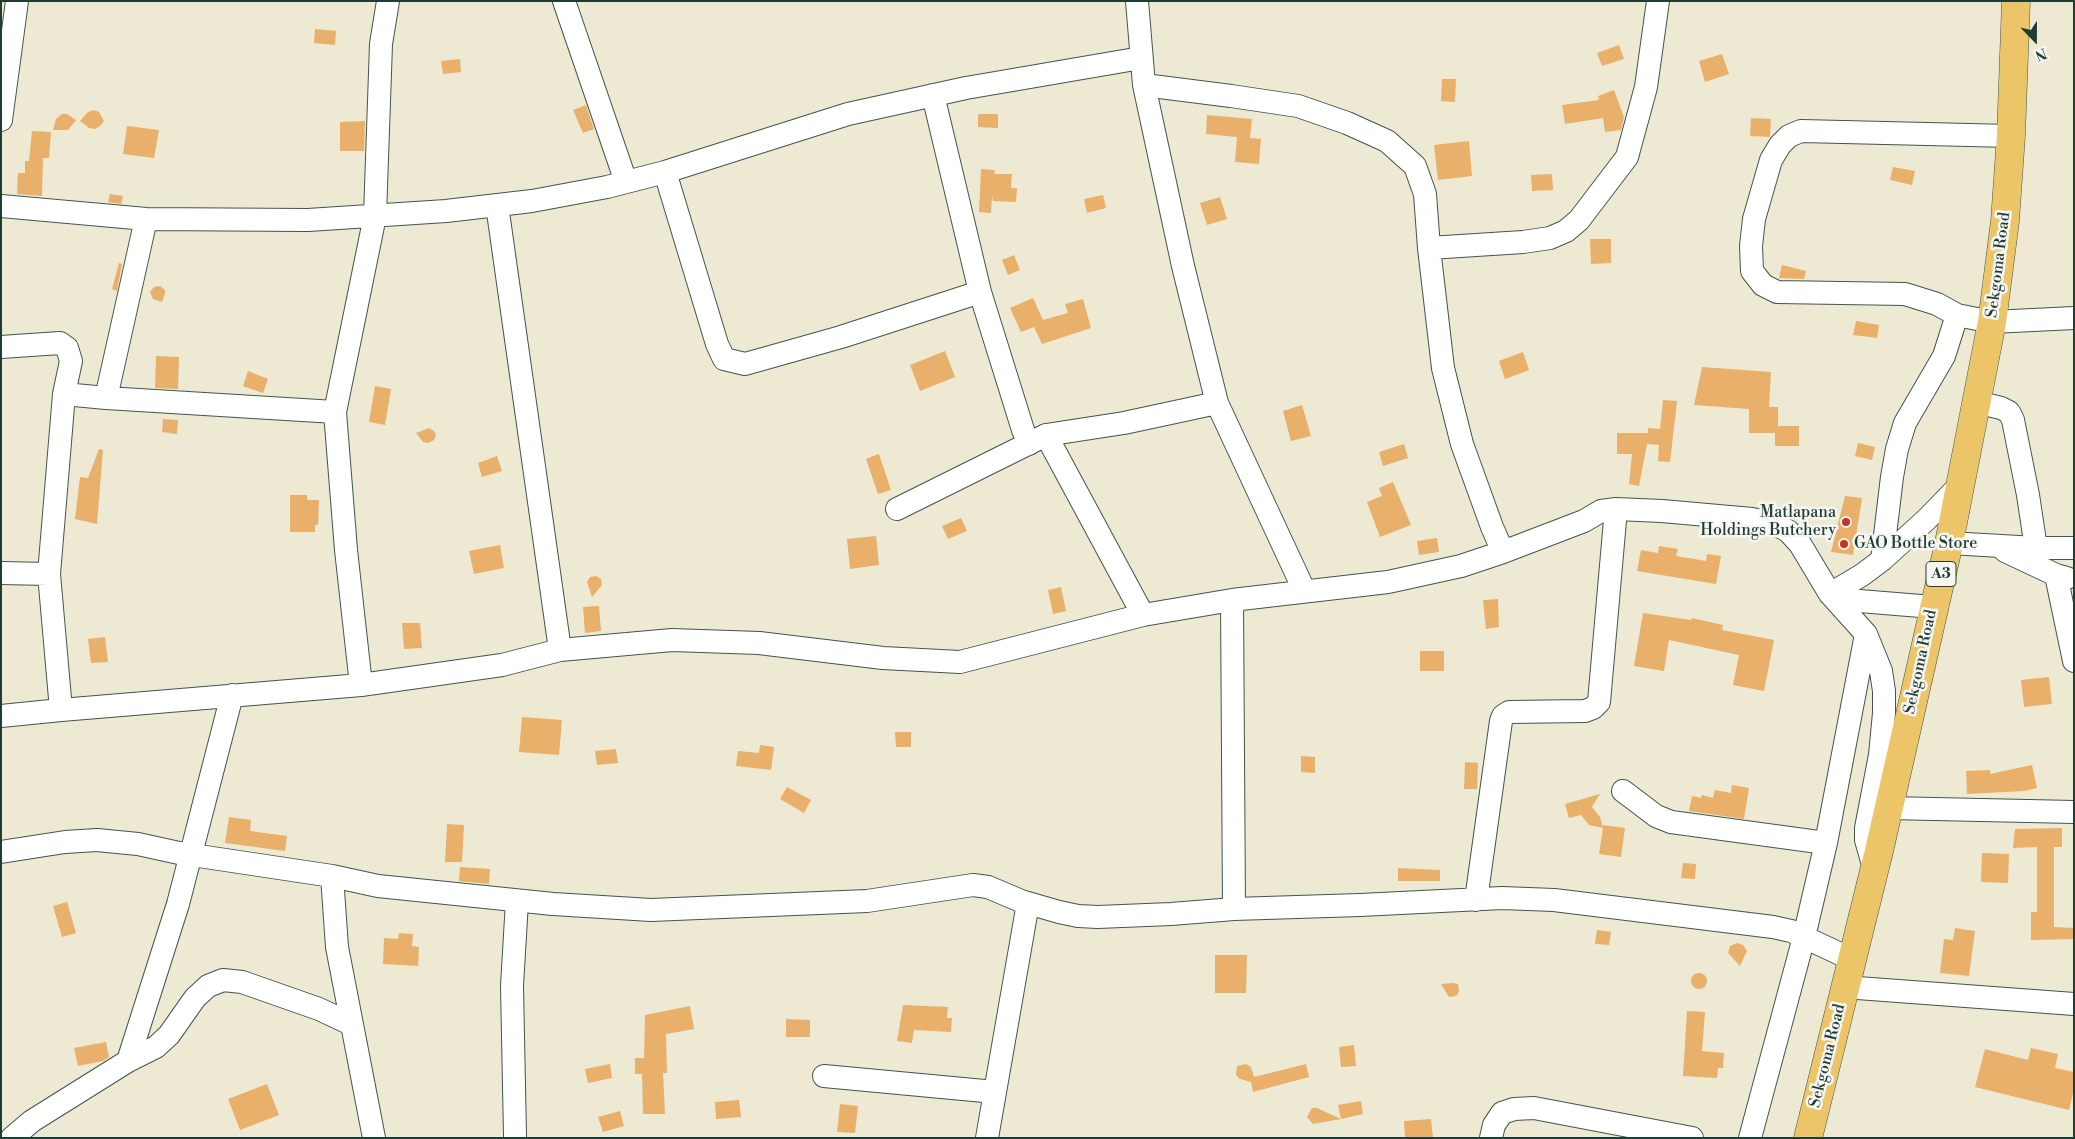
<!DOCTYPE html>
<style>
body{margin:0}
#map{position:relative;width:2075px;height:1139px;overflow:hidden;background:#eee9d3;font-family:"Libre Bodoni",serif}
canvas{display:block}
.frame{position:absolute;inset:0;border:2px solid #1f3d34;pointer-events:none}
.north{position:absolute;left:2010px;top:15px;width:50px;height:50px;-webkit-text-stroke:4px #f6f6f2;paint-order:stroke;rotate:158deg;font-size:14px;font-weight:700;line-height:20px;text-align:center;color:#1f3d34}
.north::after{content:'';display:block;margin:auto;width:18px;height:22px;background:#1f3d34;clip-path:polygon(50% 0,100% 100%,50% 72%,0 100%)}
</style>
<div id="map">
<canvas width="2075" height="1139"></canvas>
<div class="frame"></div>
<div class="north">N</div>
</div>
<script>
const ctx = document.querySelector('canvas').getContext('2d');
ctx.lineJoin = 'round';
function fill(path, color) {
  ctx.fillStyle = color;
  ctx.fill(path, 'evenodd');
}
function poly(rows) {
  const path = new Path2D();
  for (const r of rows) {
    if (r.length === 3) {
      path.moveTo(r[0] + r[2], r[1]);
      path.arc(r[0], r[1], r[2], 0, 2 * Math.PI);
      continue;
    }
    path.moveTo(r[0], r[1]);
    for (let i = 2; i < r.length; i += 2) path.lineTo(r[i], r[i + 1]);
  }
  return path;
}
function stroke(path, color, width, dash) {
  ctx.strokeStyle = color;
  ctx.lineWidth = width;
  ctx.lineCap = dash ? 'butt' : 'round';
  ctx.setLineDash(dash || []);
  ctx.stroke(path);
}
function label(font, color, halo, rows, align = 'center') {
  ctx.font = font + ' "Libre Bodoni",serif';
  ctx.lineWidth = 5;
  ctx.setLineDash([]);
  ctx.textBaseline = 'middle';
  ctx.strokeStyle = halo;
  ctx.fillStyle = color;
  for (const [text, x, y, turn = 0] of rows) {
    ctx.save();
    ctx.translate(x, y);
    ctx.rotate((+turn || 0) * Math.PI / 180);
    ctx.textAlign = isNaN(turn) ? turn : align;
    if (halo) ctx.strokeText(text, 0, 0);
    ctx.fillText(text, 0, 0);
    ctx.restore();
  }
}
const building = poly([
 [315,29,336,31,335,45,314,43],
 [1619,45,1624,59,1602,66,1597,53],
 [1722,54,1729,74,1705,82,1699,61],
 [460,59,461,72,443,74,441,61],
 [1442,79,1456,79,1455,102,1441,101],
 [1614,90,1624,117,1621,130,1605,132,1603,118,1565,124,1562,105,1599,100,1598,96],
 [586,105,594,129,583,133,573,110],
 [94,110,99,112,104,121,100,126,95,129,89,128,80,121,88,112],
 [62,114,67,114,76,120,68,130,53,130,56,119],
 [978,114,998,114,998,128,978,127],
 [1207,115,1252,119,1250,138,1261,139,1259,164,1235,162,1237,137,1206,134],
 [1751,118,1771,119,1770,137,1750,136],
 [365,121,364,151,340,151,340,122],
 [127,126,159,130,154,158,123,154],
 [32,131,51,132,49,158,43,158,42,196,17,194,18,173,25,173,25,161,29,161],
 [1469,141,1472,176,1438,180,1434,145],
 [1893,167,1915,171,1912,185,1890,180],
 [981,169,995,170,994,174,1012,174,1011,188,1017,188,1016,202,993,201,992,196,991,213,979,212],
 [1552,174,1553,190,1532,191,1531,175],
 [110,194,123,196,121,204,108,202],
 [1103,195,1106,208,1087,213,1084,199],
 [1220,197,1227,219,1207,225,1200,203],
 [1590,239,1611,239,1611,263,1591,264],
 [1014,255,1020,270,1008,275,1002,260],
 [119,263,122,264,117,291,112,289],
 [1782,265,1806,271,1804,279,1779,278],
 [160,286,165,290,165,293,162,302,153,299,150,292,154,287],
 [1033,298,1043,320,1068,313,1065,304,1083,299,1091,328,1042,344,1034,327,1021,332,1010,308],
 [1856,321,1879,325,1877,338,1853,335],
 [945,351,955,377,920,391,910,365],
 [1523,352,1529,370,1505,379,1499,361],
 [156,356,179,357,178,389,155,388],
 [1702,367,1771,372,1769,407,1778,407,1778,426,1799,426,1799,446,1775,446,1775,433,1749,433,1749,409,1694,405],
 [248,371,268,379,263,393,243,386],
 [375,386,391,389,385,425,369,422],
 [1663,400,1677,401,1670,462,1658,461,1659,445,1647,444,1639,486,1629,484,1632,454,1617,454,1617,433,1648,433,1648,428,1660,429],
 [1302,405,1311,436,1291,441,1283,411],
 [163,419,178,420,177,434,162,432],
 [429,428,434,431,436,435,434,440,428,443,423,442,416,433],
 [1858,443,1875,447,1872,460,1855,456],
 [1404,444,1408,458,1383,466,1379,452],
 [99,449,103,450,97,524,75,519,80,477,88,478],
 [879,454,891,490,878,494,866,459],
 [497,456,502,471,482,477,478,463],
 [1393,482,1411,525,1380,537,1367,502,1382,496,1379,488],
 [290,495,307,495,307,500,319,500,318,525,315,525,315,532,290,532],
 [1845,496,1862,498,1853,555,1831,552],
 [961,518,967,531,948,539,942,526],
 [876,536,879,565,850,569,847,539],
 [1437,538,1439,552,1419,555,1417,541],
 [500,545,504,568,474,574,469,551],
 [1659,546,1678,549,1676,556,1706,561,1707,554,1721,556,1716,584,1637,571,1641,550,1658,553],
 [596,576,601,579,602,585,592,597,587,582,590,577],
 [1061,587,1066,611,1053,614,1048,590],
 [1498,599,1499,627,1486,629,1483,600],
 [599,606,601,631,585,633,583,607],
 [1643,613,1691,620,1692,618,1723,625,1722,630,1774,640,1764,691,1733,685,1739,655,1669,640,1664,671,1634,666],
 [402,623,420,623,422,648,404,649],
 [105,637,108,662,91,663,88,639],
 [1420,651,1444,651,1444,671,1420,671],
 [2049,677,2052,704,2024,707,2021,680],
 [522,717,562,720,559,755,519,752],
 [895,732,911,732,911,747,896,747],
 [760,745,774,747,771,770,736,766,738,751,759,753],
 [616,749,618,763,597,765,595,751],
 [1301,756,1315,757,1315,773,1301,772],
 [1465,762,1478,763,1477,789,1464,789],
 [2032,765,2037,788,2024,791,1967,794,1966,771,1990,770,1990,774],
 [1732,785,1749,788,1744,819,1689,811,1692,796,1701,798,1702,795,1713,798,1715,790,1731,793],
 [787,787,811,800,804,813,780,799],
 [1600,794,1592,807,1600,817,1603,827,1603,825,1625,828,1621,857,1599,854,1603,828,1589,825,1581,815,1569,818,1565,804],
 [229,817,251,820,250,831,287,836,285,851,225,843],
 [447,824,464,825,462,862,445,862],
 [2062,828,2062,847,2054,847,2054,927,2074,928,2074,939,2031,940,2031,912,2037,912,2037,847,2013,848,2015,829],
 [1982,853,2009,854,2008,883,1981,882],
 [1683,863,1696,864,1695,879,1681,878],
 [460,867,490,869,489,884,459,881],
 [1398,868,1440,870,1440,881,1398,881],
 [67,902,76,933,62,937,53,906],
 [1955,928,1975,931,1969,976,1940,973,1944,939,1953,940],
 [1597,930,1611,932,1609,945,1595,944],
 [399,933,413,934,412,946,419,947,418,966,383,964,384,938,398,939],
 [1737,943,1743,945,1747,951,1740,966,1728,953,1730,946],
 [1215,955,1247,955,1246,993,1215,993],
 [1699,981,8],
 [1453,983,1458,984,1459,992,1456,996,1449,997,1441,984],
 [903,1005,948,1007,947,1018,952,1018,951,1032,914,1030,912,1043,897,1041],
 [690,1006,694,1029,666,1034,667,1073,663,1073,665,1114,643,1114,642,1074,635,1074,635,1058,644,1058,645,1015],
 [1687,1011,1705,1012,1702,1051,1724,1053,1723,1068,1718,1068,1717,1078,1683,1076],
 [786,1019,810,1020,810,1037,786,1037],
 [106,1042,109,1057,103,1061,78,1066,74,1048],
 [1354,1045,1356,1066,1341,1067,1339,1047],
 [2031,1048,2058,1054,2055,1068,2074,1072,2074,1089,2069,1110,1975,1087,1985,1049,2028,1060],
 [610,1064,612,1078,588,1083,585,1069],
 [1246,1064,1251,1067,1254,1077,1306,1064,1309,1077,1253,1092,1251,1082,1240,1079,1236,1075,1237,1066],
 [267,1084,279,1115,240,1130,228,1099],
 [739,1100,741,1117,716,1119,715,1102],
 [1361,1101,1363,1114,1341,1119,1338,1105],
 [840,1104,858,1106,855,1133,837,1132],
 [1312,1108,1317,1108,1341,1119,1313,1124,1307,1117],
 [620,1111,624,1126,603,1132,598,1117],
 [1431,1119,1433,1138,1405,1138,1404,1121]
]);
const minor = poly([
 [564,1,626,182],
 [1137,1,1144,85,1183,266,1217,403,1304,590],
 [1144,85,1231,96,1298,106,1347,123,1387,141,1415,166,1425,194,1429,248,1443,368,1462,444,1492,527,1503,552],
 [933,95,980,292],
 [1,120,17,1],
 [2011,136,1801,131,1789,136,1780,145,1771,160,1754,219,1751,246,1752,271,1763,285,1777,292,1905,294,1937,304,1957,315,1992,322,2074,318],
 [665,172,717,344,724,359,745,364,770,357,841,337,980,292,1023,430,1029,444],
 [497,205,560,650],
 [1,206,146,219,308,220,446,211,532,201,607,187,665,172,848,114,966,88,1141,58],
 [1429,248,1523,242,1550,238,1566,231,1579,220,1627,157,1646,87,1658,1],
 [1,347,60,343,67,348,71,361,64,394,49,574,61,710],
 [64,394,106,398,335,412],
 [106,398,146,219],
 [1976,402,2001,408,2009,412,2013,420,2028,495,2036,548],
 [1046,435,1143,615],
 [897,509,1046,435,1124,423,1217,403],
 [1949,543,2036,548,2074,548],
 [2005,551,2056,575,2067,578],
 [1882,560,1892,477,1897,449,1905,423,1944,356,1957,315],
 [1,573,49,574],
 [2056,575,2074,661],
 [1830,594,1862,575,1882,560,1927,519,1960,485],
 [1835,599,1933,607],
 [1232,600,1234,909],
 [361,685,346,550,335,412,375,216,381,44,388,1],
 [1,716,61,710,361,685,502,665,560,650,672,640,759,643,883,658,960,662,1143,615,1232,600,1388,582,1461,566,1503,552,1584,521,1601,511,1616,509,1662,511,1752,519,1773,523,1788,531,1800,544,1830,594,1866,634,1881,671,1884,691,1884,713,1880,755,1866,828,1866,840,1874,868],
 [1623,791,1656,816,1671,822,1826,843],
 [1888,808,2074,812],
 [1,852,65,842,97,840,138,844,179,853,332,876,378,886,553,904,651,910,867,901,973,885,988,887,1021,901,1059,912,1078,916,1098,917,1171,914,1234,909,1360,905,1502,898,1554,900,1773,927,1791,931,1851,959],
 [332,876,337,947,374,1138],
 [1476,900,1501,721,1503,716,1509,712,1585,711,1593,708,1599,702,1616,509],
 [1844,987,2074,1004],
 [128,1061,178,904,232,695],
 [824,1076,995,1092],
 [515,1136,512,986,517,901],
 [12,1138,32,1121,128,1061,156,1047,169,1035,195,998,208,986,223,980,242,982,319,1009,351,1024],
 [987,1138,1028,903],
 [1491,1138,1494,1125,1502,1113,1514,1109,1534,1108,1692,1138],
 [1750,1138,1804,937,1826,843,1866,634]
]);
const highway = poly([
 [1808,1138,1879,851,1949,543,1992,322,2005,221,2011,136,2016,1]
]);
const markers = [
 [1846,522,5,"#c8321e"],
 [1844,544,5,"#c8321e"]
];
const shields = [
 [1941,574,30]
];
const shieldNames = [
 ["A3",1941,574]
];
const streetNames = [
 ["Sekgoma Road",1999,265,-83],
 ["Sekgoma Road",1921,662,-78],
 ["Sekgoma Road",1828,1056,-76]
];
const poiNames = [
 ["Matlapana",1836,513],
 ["Holdings Butchery",1836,531],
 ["GAO Bottle Store",1854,544,"left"]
];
fill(building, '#e8b06b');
stroke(minor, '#3e574c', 24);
stroke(highway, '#3e574c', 29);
stroke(minor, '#fff', 22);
stroke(highway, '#ecc569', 28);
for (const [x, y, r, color] of markers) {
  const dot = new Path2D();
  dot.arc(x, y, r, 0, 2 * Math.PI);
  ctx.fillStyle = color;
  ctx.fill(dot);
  stroke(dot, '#f6f6f2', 2);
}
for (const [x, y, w] of shields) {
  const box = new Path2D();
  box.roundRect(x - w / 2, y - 12.5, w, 25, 4);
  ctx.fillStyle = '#f6f6f2';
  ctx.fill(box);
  stroke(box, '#1f3d34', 1);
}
label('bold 15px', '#1f3d34', null, shieldNames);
label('16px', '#1f3d34', '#f6f6f2', streetNames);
label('16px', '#1f3d34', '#f6f6f2', poiNames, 'right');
</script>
